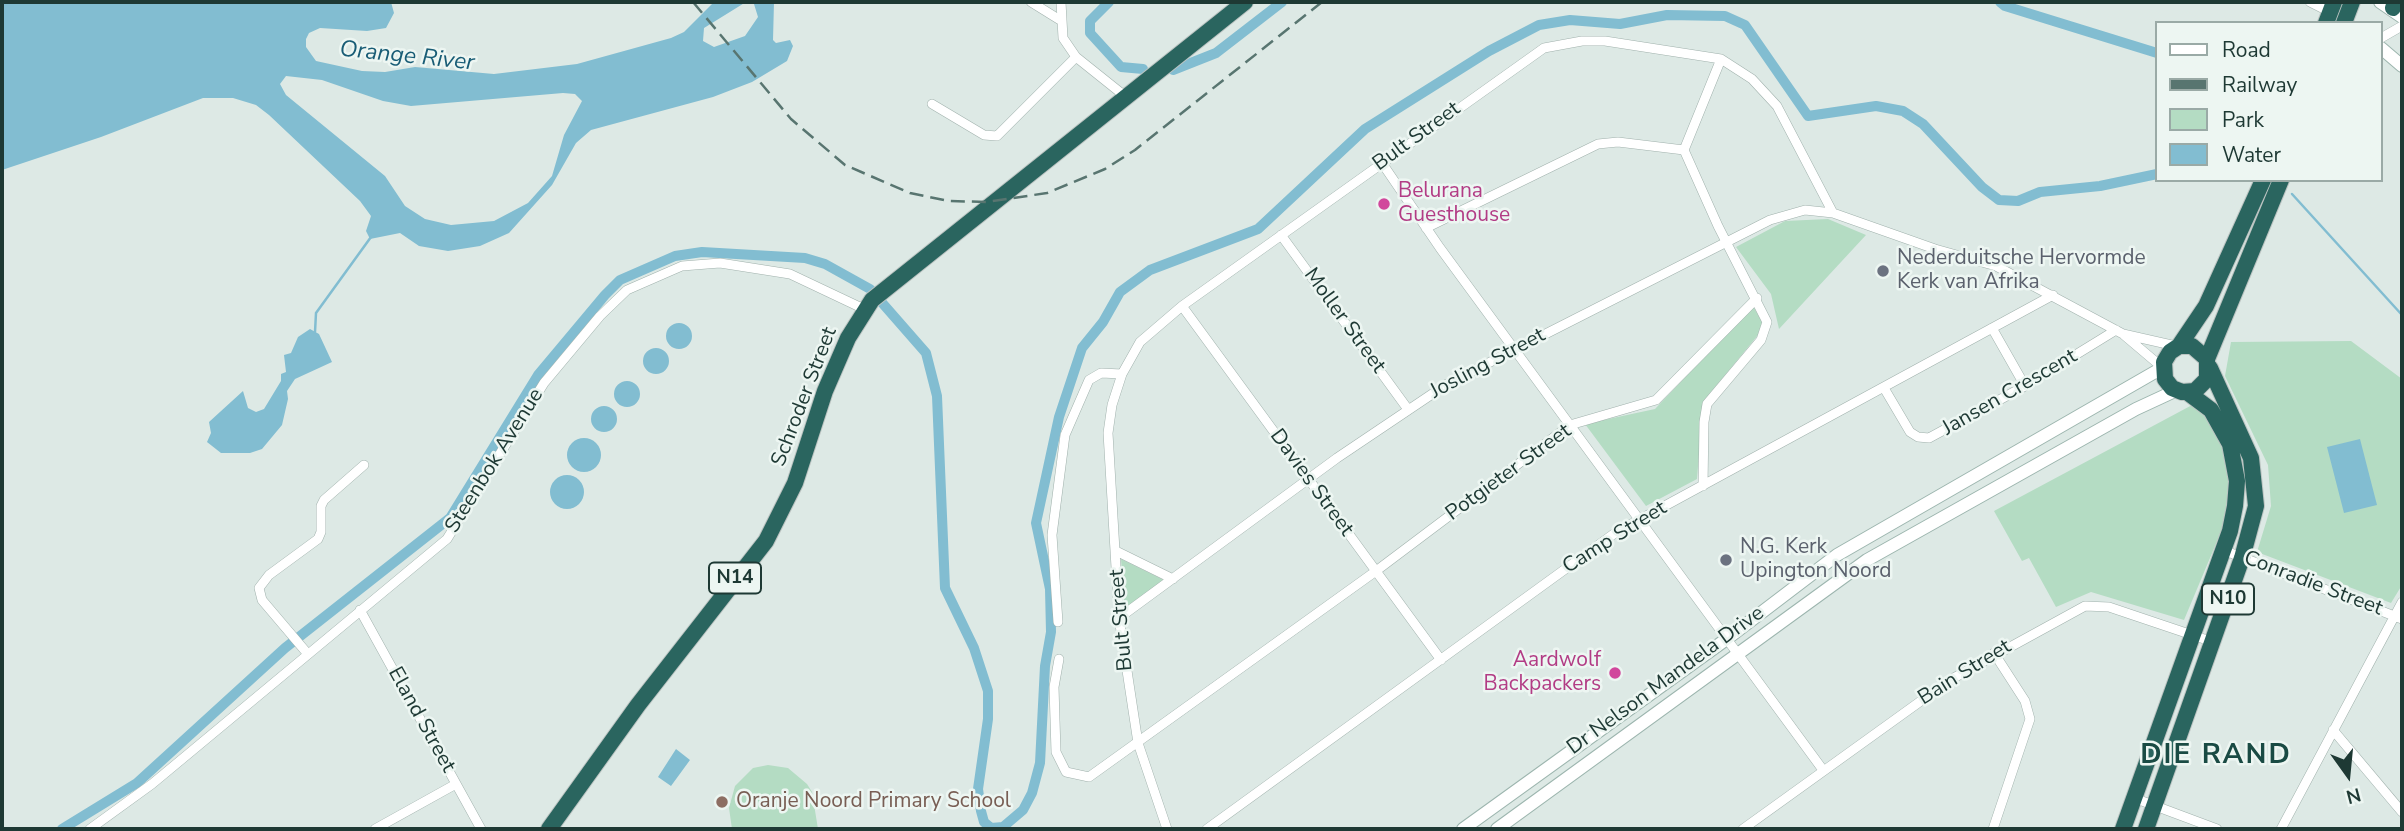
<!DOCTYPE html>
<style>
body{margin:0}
#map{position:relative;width:2404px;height:831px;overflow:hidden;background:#dde9e5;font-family:"Nunito Sans",sans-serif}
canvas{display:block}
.frame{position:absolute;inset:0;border:4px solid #1e3934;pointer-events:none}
.legend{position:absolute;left:2155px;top:21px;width:228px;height:161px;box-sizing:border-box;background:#edf6f2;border:2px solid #9aaaa6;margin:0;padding:9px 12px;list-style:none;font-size:21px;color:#1e3934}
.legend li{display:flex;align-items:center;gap:14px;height:35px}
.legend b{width:35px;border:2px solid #9aaaa6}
.north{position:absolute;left:2313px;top:740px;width:70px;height:70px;-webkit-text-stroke:5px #edf6f2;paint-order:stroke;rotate:165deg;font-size:19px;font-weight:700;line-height:28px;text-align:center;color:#1e3934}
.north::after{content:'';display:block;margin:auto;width:24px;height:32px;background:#1e3934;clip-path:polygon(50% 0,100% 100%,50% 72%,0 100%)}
</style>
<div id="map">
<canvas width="2404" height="831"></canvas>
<div class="frame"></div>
<ul class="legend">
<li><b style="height:9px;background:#fff"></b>Road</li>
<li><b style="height:9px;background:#587570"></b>Railway</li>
<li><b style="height:19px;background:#b4dcc3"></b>Park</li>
<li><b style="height:19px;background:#82bdd1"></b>Water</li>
</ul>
<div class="north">N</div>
</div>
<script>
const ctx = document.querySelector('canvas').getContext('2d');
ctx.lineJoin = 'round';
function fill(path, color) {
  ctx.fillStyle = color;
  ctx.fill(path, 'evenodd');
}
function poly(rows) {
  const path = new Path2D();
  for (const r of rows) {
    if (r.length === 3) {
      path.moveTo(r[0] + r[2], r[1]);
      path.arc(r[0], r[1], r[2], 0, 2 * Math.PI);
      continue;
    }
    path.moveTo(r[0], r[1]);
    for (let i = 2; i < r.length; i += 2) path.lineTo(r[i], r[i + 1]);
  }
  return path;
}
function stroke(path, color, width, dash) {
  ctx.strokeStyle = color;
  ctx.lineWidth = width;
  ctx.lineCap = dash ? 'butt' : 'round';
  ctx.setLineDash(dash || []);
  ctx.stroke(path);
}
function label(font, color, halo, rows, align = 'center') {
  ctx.font = font + ' "Nunito Sans",sans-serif';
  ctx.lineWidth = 5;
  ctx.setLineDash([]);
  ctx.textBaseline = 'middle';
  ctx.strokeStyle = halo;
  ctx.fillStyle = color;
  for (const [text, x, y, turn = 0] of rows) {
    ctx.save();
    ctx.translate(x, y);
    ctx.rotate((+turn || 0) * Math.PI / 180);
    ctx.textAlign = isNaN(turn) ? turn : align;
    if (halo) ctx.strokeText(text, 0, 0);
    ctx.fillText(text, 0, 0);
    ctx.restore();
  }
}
const green = poly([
 [1828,219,1866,235,1779,329,1771,294,1736,247,1785,221],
 [1753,306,1762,322,1758,335,1703,402,1697,479,1646,506,1585,424,1655,409],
 [2351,341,2402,379,2402,585,2391,603,2257,552,2271,506,2268,465,2225,376,2231,342],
 [2194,404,2213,420,2230,463,2228,515,2184,620,2091,592,2056,607,2029,558,2022,561,1994,511],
 [1121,559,1166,581,1125,612],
 [768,765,788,768,807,784,812,792,818,829,732,829,729,808,735,786,753,768]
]);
const water = poly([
 [2,2,391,2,394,13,386,28,367,31,320,28,309,33,306,39,306,47,316,61,362,71,385,72,415,67,494,74,577,64,671,38,684,32,714,2,774,2,773,40,776,43,790,40,793,46,787,61,752,82,713,97,591,130,576,143,552,185,509,233,480,246,448,251,419,246,400,233,370,239,366,231,371,216,360,201,269,115,256,105,233,98,203,98,101,137,2,170],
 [746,2,754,4,758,17,745,36,714,47,703,41,704,28],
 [286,76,322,80,383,101,411,106,563,93,575,94,582,101,564,135,552,176,528,203,494,221,451,225,425,219,405,206,385,176,286,95,280,84],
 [679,336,13],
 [310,329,319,334,332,362,295,379,287,391,288,399,282,425,262,449,250,453,221,453,207,442,211,433,209,422,243,391,248,408,256,412,264,409,281,381,281,374,286,372,284,355,291,353,298,337],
 [656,361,13],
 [627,394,13],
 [604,419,13],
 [584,455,17],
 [2360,439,2377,505,2344,513,2327,447],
 [567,492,17],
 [676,749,690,760,671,786,658,777]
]);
const stream = poly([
 [2292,194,2402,315],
 [315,332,316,313,371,237]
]);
const canal = poly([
 [1109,2,1090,21,1090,33,1121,67,1143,69],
 [2000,2,2005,6,2157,53],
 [1173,70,1216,53,1282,2],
 [62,829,137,783,285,648,450,518,538,375,605,295,620,280,675,256,702,252,805,258,825,264,870,289,926,353,937,396,945,588,974,648,988,691,988,719,978,789,981,811,984,822,991,828,1003,827,1023,810,1032,793,1040,763,1045,666,1051,632,1050,589,1036,523,1059,417,1082,348,1103,322,1120,292,1150,270,1258,229,1365,129,1489,51,1539,25,1570,20,1620,24,1667,15,1725,16,1745,25,1808,116,1876,106,1903,111,1923,124,1982,187,1999,200,2018,201,2040,192,2100,186,2157,174]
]);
const street = poly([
 [1031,2,1060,20],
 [1061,2,1063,38,1076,57],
 [2310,2,2330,12],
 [2381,38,2402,26],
 [932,104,984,135,997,136,1076,57,1126,97],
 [1382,163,1440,248,1823,770],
 [1426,228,1598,144,1618,142,1684,150],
 [1281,235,1407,408],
 [1182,306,1441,660],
 [1992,328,2025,386],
 [2124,335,2163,368],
 [1884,388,1910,432,1918,437,1929,438,2025,386,2116,330],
 [1703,486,1704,422,1707,404,1761,340,1767,322,1718,226,1684,150,1721,59],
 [2223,550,2402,619],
 [1116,551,1173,579],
 [360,610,481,829],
 [1119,618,1337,458,1447,384,1770,220,1805,210,1833,213],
 [1058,622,1052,535,1065,435,1089,380,1101,373,1122,374],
 [307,653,262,600,259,588,269,575,318,539,321,532,321,506,324,500,364,465],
 [1059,659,1054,687,1056,752,1066,772,1089,777,1376,571,1570,425,1656,400,1757,298],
 [2333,730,2402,812],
 [2134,798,2217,829],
 [90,829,152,784,447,539,544,383,600,316,627,290,682,266,720,263,790,274,864,309],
 [375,829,456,784],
 [1167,829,1138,743,1119,618,1108,433,1112,405,1122,374,1140,342,1182,306,1544,48,1582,41,1605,41,1721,59,1752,79,1777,106,1833,213,1935,249,1996,266,2123,334,2176,346],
 [1207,829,1615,533,2053,295],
 [1743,829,1950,680,2085,606,2109,607,2213,642],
 [1993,829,2030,719,2025,701,1994,653],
 [2281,829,2402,602]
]);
const secondary = poly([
 [2380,2,2402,17],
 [2381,48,2402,66],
 [1463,829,1728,638,1837,555,2162,368],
 [1497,829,1867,560,2136,409,2177,390]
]);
const highway = poly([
 [2393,8,2395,2],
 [2326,23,2334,2],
 [2344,23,2352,2],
 [2179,346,2192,346,2207,359,2207,379,2195,391,2182,392,2172,388,2165,379,2164,362,2170,352,2179,346,2206,306,2263,180],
 [2207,359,2281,180],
 [549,829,638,705,766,541,795,483,825,391,848,338,872,300,1245,2],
 [2123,829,2230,531,2235,506,2237,481,2230,444,2211,410,2187,392],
 [2146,829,2242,558,2256,506,2251,458,2210,368]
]);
const rail = poly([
 [693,2,791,119,845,165,910,193,949,201,986,202,1047,193,1105,169,1135,150,1322,2]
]);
const markers = [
 [1384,204,7,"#d1479c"],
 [1883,271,7,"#6b7280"],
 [1726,560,7,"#6b7280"],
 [1615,673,7,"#d1479c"],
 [722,802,7,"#8d6e63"]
];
const shields = [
 [735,578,52],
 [2228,599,52]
];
const shieldNames = [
 ["N14",735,578],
 ["N10",2228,599]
];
const streetNames = [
 ["Bult Street",1417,137,-36],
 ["Moller Street",1344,321,54],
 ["Josling Street",1488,364,-28],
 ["Jansen Crescent",2010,393,-30],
 ["Schroder Street",805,397,-69],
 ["Steenbok Avenue",495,461,-58],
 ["Potgieter Street",1509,473,-36],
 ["Davies Street",1311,483,54],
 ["Camp Street",1615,538,-32],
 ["Conradie Street",2313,584,21],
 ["Bult Street",1122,620,-95],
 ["Bain Street",1965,673,-32],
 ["Dr Nelson Mandela Drive",1666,681,-36],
 ["Eland Street",421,720,61]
];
const hotelNames = [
 ["Belurana",1398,192],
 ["Guesthouse",1398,216],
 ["Aardwolf",1601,661,"right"],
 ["Backpackers",1601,685,"right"]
];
const worshipNames = [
 ["Nederduitsche Hervormde",1897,259],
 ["Kerk van Afrika",1897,283],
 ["N.G. Kerk",1740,548],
 ["Upington Noord",1740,572]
];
const educationNames = [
 ["Oranje Noord Primary School",736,802]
];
const waterNames = [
 ["Orange River",407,57,6]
];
const districtNames = [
 ["DIE RAND",2216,756]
];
fill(green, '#b4dcc3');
fill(water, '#82bdd1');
stroke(stream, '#82bdd1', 2.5);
stroke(canal, '#82bdd1', 10);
stroke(street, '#a0b1ac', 10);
stroke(secondary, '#9cb5ae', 14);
stroke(highway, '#bcc4c2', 18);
stroke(street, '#fff', 9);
stroke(secondary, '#fff', 12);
stroke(highway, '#2a655f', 16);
stroke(rail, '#587570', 2.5, [14, 7]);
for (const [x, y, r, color] of markers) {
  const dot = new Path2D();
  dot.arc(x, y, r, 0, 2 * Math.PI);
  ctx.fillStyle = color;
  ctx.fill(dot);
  stroke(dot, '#edf6f2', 2.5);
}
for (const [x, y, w] of shields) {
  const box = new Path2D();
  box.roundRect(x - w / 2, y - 15.5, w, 31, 5);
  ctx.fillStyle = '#edf6f2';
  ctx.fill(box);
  stroke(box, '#1e3934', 2);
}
label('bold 19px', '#1e3934', null, shieldNames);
label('21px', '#1e3934', '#edf6f2', streetNames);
label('21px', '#b23c85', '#edf6f2', hotelNames, 'left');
label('21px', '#5b616d', '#edf6f2', worshipNames, 'left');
label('21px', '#785e54', '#edf6f2', educationNames, 'left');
label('italic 23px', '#185c75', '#edf6f2', waterNames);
ctx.letterSpacing = '2px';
label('bold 28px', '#1a4b44', '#edf6f2', districtNames);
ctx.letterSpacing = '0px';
</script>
